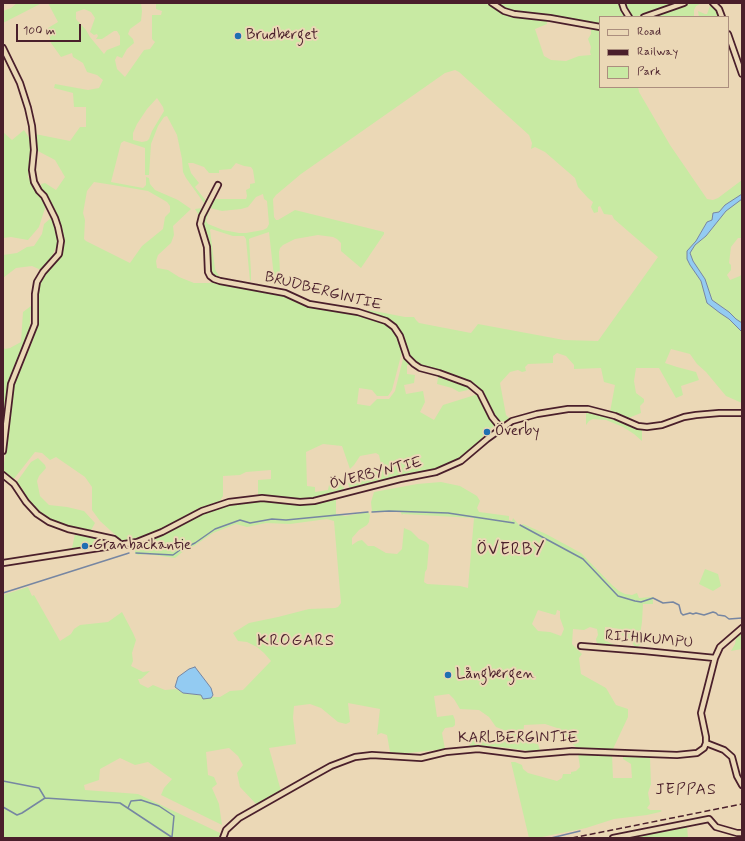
<!DOCTYPE html>
<meta charset="utf-8">
<style>
body{margin:0}
#map{position:relative;width:745px;height:841px;overflow:hidden;background:#ebd8b6;font-family:Mynerve,sans-serif}
canvas{display:block}
.frame{position:absolute;inset:0;border:4px solid #4a1f2b;pointer-events:none}
.legend{position:absolute;left:599px;top:16px;width:130px;height:72px;box-sizing:border-box;background:#ebd8b6;border:1px solid #ab8e7e;margin:0;padding:5px 7px;list-style:none;font-size:12px;color:#4a1f2b}
.legend li{display:flex;align-items:center;gap:8px;height:20px}
.legend b{width:20px;border:1px solid #ab8e7e}
.scale{position:absolute;left:16px;top:24px;width:65px;height:18px;box-sizing:border-box;border:2px solid #4a1f2b;border-top:0;padding-left:5px;font-size:12px;line-height:14px;white-space:nowrap;color:#4a1f2b;-webkit-text-stroke:3px #ebd8b6;paint-order:stroke}
</style>
<div id="map">
<canvas width="745" height="841"></canvas>
<div class="frame"></div>
<ul class="legend">
<li><b style="height:5px;background:#ebd8b6"></b>Road</li>
<li><b style="height:5px;background:#4a1f2b"></b>Railway</li>
<li><b style="height:11px;background:#c8eaa3"></b>Park</li>
</ul>
<div class="scale">100 m</div>
</div>
<script>
const ctx = document.querySelector('canvas').getContext('2d');
ctx.lineJoin = 'round';
function fill(path, color) {
  ctx.fillStyle = color;
  ctx.fill(path, 'evenodd');
}
function poly(rows) {
  const path = new Path2D();
  for (const r of rows) {
    path.moveTo(r[0], r[1]);
    for (let i = 2; i < r.length; i += 2) path.lineTo(r[i], r[i + 1]);
  }
  return path;
}
function stroke(path, color, width, dash) {
  ctx.strokeStyle = color;
  ctx.lineWidth = width;
  ctx.lineCap = dash ? 'butt' : 'round';
  ctx.setLineDash(dash || []);
  ctx.stroke(path);
}
function label(font, color, halo, rows, align = 'center') {
  ctx.font = font + ' Mynerve,sans-serif';
  ctx.lineWidth = 4;
  ctx.setLineDash([]);
  ctx.textBaseline = 'middle';
  ctx.strokeStyle = halo;
  ctx.fillStyle = color;
  for (const [text, x, y, turn = 0] of rows) {
    ctx.save();
    ctx.translate(x, y);
    ctx.rotate((+turn || 0) * Math.PI / 180);
    ctx.textAlign = isNaN(turn) ? turn : align;
    if (halo) ctx.strokeText(text, 0, 0);
    ctx.fillText(text, 0, 0);
    ctx.restore();
  }
}
const green = poly([
 [17,3,42,3,3,23,3,11,11,8],
 [48,3,141,3,142,11,141,21,130,29,128,34,133,39,134,43,127,49,122,58,117,56,115,60,117,69,125,77,144,50,150,49,155,42,152,39,152,15,161,15,162,11,156,9,156,3,702,3,696,6,694,10,694,17,653,17,651,12,634,17,600,17,600,87,638,87,639,92,670,145,707,199,713,200,718,198,742,180,742,194,725,205,712,220,707,222,696,241,687,251,690,265,701,281,707,303,720,313,729,319,742,332,742,403,726,396,706,372,697,364,690,354,671,349,665,363,677,367,696,372,699,380,681,386,683,395,676,398,659,368,636,368,634,381,636,393,644,399,644,402,640,406,641,413,626,419,610,412,615,385,604,382,601,368,574,369,574,365,566,356,557,353,553,356,553,363,528,364,525,367,526,371,522,372,518,370,510,372,500,383,506,415,510,419,494,426,485,433,482,438,463,456,451,463,432,470,411,473,350,489,348,483,367,477,366,469,379,467,381,464,379,455,376,453,360,456,354,465,350,469,342,446,323,444,306,452,307,486,315,487,315,492,328,490,329,485,341,483,344,485,344,488,341,492,307,499,258,496,258,480,271,479,271,470,246,472,240,475,223,476,223,496,219,502,199,508,164,528,146,536,122,541,100,521,92,510,92,487,85,477,56,457,50,460,42,453,35,452,13,480,3,471,11,412,12,386,23,365,35,334,38,313,37,289,41,282,60,254,65,243,62,228,55,215,50,201,42,190,41,184,45,183,56,190,65,177,55,160,36,150,35,134,70,141,80,127,86,127,86,107,74,107,73,93,54,88,55,84,88,90,99,88,103,80,97,75,87,72,83,63,73,57,72,53,61,57,51,43,48,28,58,22],
 [84,9,91,12,95,18,90,32,94,35,97,34,98,36,96,39,102,39,114,31,117,31,120,36,120,45,107,50,104,54,90,37,86,30,76,19,76,12],
 [546,15,591,23,591,34,588,39,591,47,590,52,591,55,579,56,566,61,551,60,544,56,535,29,547,24],
 [455,70,459,72,529,135,532,143,531,149,535,147,545,152,575,178,578,187,588,198,593,202,591,207,594,213,598,212,598,207,600,206,604,214,612,215,614,219,658,257,598,341,564,340,478,324,471,333,419,323,416,320,414,317,405,317,369,310,357,314,314,308,299,303,282,294,215,282,209,283,194,283,179,277,168,270,157,268,156,261,158,255,171,243,174,235,173,226,191,209,178,200,155,190,150,184,149,178,146,177,146,185,143,188,111,182,121,143,124,141,145,148,145,175,149,175,151,144,158,126,164,117,167,116,177,135,182,159,183,172,186,178,204,203,202,208,195,209,200,217,207,202,195,187,199,183,191,173,188,163,193,163,204,167,209,173,219,173,219,170,231,169,236,163,244,166,251,167,253,170,255,183,250,184,250,188,246,190,247,196,246,199,214,199,203,216,202,222,211,270,213,277,224,280,224,278,220,277,217,273,215,269,210,230,211,229,233,236,244,236,246,239,250,281,251,280,251,272,249,239,251,238,269,232,274,277,278,278,280,273,279,252,280,248,283,245,295,239,318,235,333,237,337,239,341,243,341,251,361,268,384,234,384,232,299,211,295,210,278,220,276,220,274,217,273,199,276,195,301,174,445,73],
 [157,98,163,107,164,111,152,131,149,139,147,141,142,142,133,140,133,133,137,124,147,109],
 [94,182,113,185,148,191,167,202,170,206,170,212,165,217,163,229,142,246,130,263,86,241,84,239,85,220,83,213,87,191],
 [263,194,264,199,267,201,269,224,267,228,263,230,246,233,239,233,223,230,208,224,206,221,210,208,222,211,241,209,248,207,256,197],
 [403,348,415,363,421,366,439,371,437,384,452,388,459,392,477,388,475,395,443,405,434,420,420,412,425,402,423,391,406,394,404,385,414,383,415,375,407,374,407,365,413,365,405,358,404,355,395,391,389,399,377,399,370,406,357,404,359,388,372,390,377,396,388,396,392,390],
 [710,6,713,6,716,9,719,17,699,17,698,11,705,14,707,14],
 [24,130,30,139,32,153,28,177,46,205,39,227,28,240,11,237,3,238,3,132,12,140],
 [742,199,742,238,738,238,731,247,729,263,731,265,731,270,727,275,730,280,740,276,742,274,742,323,736,319,729,312,712,300,705,279,693,261,690,253,695,245,706,236,726,211],
 [52,217,59,241,52,256,41,270,32,266,16,268,3,278,3,255,17,253,27,247,34,246,42,234,44,224],
 [31,306,29,335,8,383,5,415,3,415,3,347,5,349,10,348,21,342,23,312],
 [586,411,614,420,617,420,633,428,642,430,642,441,634,434,623,427,606,420,593,419,589,421,586,425],
 [38,458,45,465,46,468,39,476,37,481,40,496,49,505,67,507,84,511,95,523,90,532,69,527,51,521,39,513,27,501,22,488,16,483,31,462],
 [441,482,460,486,477,496,480,501,477,508,479,512,509,516,509,520,512,521,513,518,520,526,523,524,546,534,581,553,612,585,619,591,625,594,632,595,637,593,639,598,653,597,653,604,643,604,642,622,640,635,642,643,636,648,629,639,626,639,622,635,620,629,605,627,605,636,608,642,615,645,615,647,600,646,597,644,596,639,598,635,597,629,590,627,584,630,573,629,572,644,582,654,579,658,581,674,606,688,616,705,628,709,628,717,612,751,576,749,576,747,564,737,557,728,545,724,524,725,523,735,527,742,538,744,540,750,529,751,502,747,469,746,472,740,513,740,509,732,496,727,489,717,479,710,460,709,454,699,449,694,434,696,437,717,453,715,455,720,455,725,453,727,445,728,442,733,445,749,399,754,390,752,387,735,381,733,377,735,380,709,348,703,350,722,346,724,338,722,321,708,310,704,294,706,293,718,296,744,269,748,281,791,257,805,240,787,237,773,243,765,238,756,229,748,206,752,208,775,214,777,217,784,212,788,219,804,222,825,161,795,164,788,172,779,148,762,135,765,120,758,100,769,99,780,84,785,85,790,138,794,220,833,219,838,3,838,3,595,28,587,32,596,34,595,60,641,71,634,74,629,80,625,108,622,122,612,133,633,136,640,132,653,133,661,131,666,143,672,150,671,141,679,138,679,140,684,148,688,153,685,165,690,176,689,183,693,201,695,205,699,212,697,220,697,230,691,243,690,271,661,264,653,257,647,247,642,238,641,233,633,249,623,278,617,309,609,335,608,338,607,341,603,334,521,327,519,290,524,266,523,247,527,236,524,213,533,194,546,185,550,175,558,147,554,138,555,135,553,135,549,138,546,168,533,207,512,225,507,260,500,273,500,304,505,319,503,336,498,336,514,345,516,368,512,370,515,369,522,367,525,359,530,352,538,352,545,358,541,362,540,368,546,374,546,386,553,397,554,402,549,404,528,411,531,419,539,426,542,429,545,427,569,425,572,424,582,427,584,460,586,468,588,474,518,403,514,402,515,400,511,372,512,371,502,374,492,417,484],
 [538,610,555,615,556,614,557,610,560,611,560,618,564,629,561,636,550,632,538,631,532,624],
 [75,534,112,540,113,543,112,544,101,546,94,545,66,551,65,549,72,548],
 [705,569,718,574,721,586,713,591,699,584],
 [741,634,742,635,742,649,731,651,735,644,736,638],
 [578,754,612,755,613,778,632,778,631,764,623,759,623,756,650,757,651,784,648,793,650,804,647,808,650,810,660,810,662,811,660,812,647,815,614,819,586,828,537,838,529,838,511,762,515,762,522,765,523,769,528,773,557,781,562,778,563,774,571,774,571,772,576,771,580,767],
 [687,826,688,838,625,838]
]);
const water = poly([
 [742,194,742,199,726,211,706,236,695,245,690,253,693,261,705,279,712,300,729,312,736,319,742,323,742,332,729,319,720,313,707,303,701,281,690,265,687,259,687,251,696,241,707,222,712,220,713,213,719,212,725,205,742,194],
 [195,667,211,688,213,695,211,698,203,699,201,695,183,693,175,687,178,677,189,669,195,667]
]);
const stream = poly([
 [372,512,389,511,448,513,514,523],
 [520,525,583,559,618,596,635,601,641,602,653,598,663,603,673,602,679,605,681,613,683,615,690,613,693,614,696,613,704,615,713,612,716,613,718,615,725,616,729,619,742,618],
 [136,553,173,555,180,550,195,543,215,529,240,520,250,523,272,519,286,520,368,512],
 [3,593,129,553],
 [3,781,39,788,45,798],
 [3,807,17,815,22,813,45,798,120,803,173,838],
 [128,808,131,801,141,800,159,806,174,816,172,837],
 [551,838,580,831]
]);
const minor = poly([
 [492,3,504,11,514,14,550,18,600,27],
 [622,3,624,9,629,17],
 [713,3,719,9,722,17],
 [644,17,684,3],
 [728,34,742,74],
 [3,48,20,83,28,108,32,126,34,150,32,170,34,182,39,191,44,196,55,218,58,227,61,241,59,254,43,272,37,282,35,294,35,324,11,384,3,451],
 [218,185,202,216,200,224,207,247,208,272,210,276,214,279,220,281,285,293,309,304,358,312,386,321,394,327,400,336,407,357,414,364,420,368,439,373,469,384,480,393,492,417,501,428],
 [3,475,14,484,26,502,37,514,49,522,68,529,114,539,118,542,119,545],
 [3,563,137,542,162,532,202,511,229,502,262,498,300,502,314,501,400,479,436,472,461,461,487,439,512,421,537,414,568,409,588,409,615,416,638,426,647,427,662,425,684,417,696,415,719,413,742,413],
 [581,646,644,651,715,658],
 [706,743,724,750,732,757,737,776,742,785],
 [223,838,226,830,239,818,313,776,331,766,355,757,372,755,421,758,446,752,478,749,525,755,572,751,677,755,697,753,704,748,706,743,706,737,701,713,715,658,720,647,742,628],
 [613,838,709,819,716,827,737,833,742,833]
]);
const rail = poly([
 [572,838,742,804]
]);
const markers = [
 [238,36,4,"#1f6fb2"],
 [487,432,4,"#1f6fb2"],
 [85,546,4,"#1f6fb2"],
 [448,675,4,"#1f6fb2"]
];
const poiNames = [
 ["Brudberget",246,36],
 ["Överby",495,432],
 ["Granbackantie",93,546],
 ["Långbergen",456,675]
];
const streetNames = [
 ["BRUDBERGINTIE",323,292,14],
 ["ÖVERBYNTIE",376,474,-14],
 ["RIIHIKUMPU",649,640,5],
 ["KARLBERGINTIE",518,739]
];
const neighbourhoodNames = [
 ["KROGARS",296,642],
 ["JEPPAS",686,791]
];
const quarterNames = [
 ["ÖVERBY",511,550]
];
fill(green, '#c8eaa3');
fill(water, '#93cbf2');
stroke(water, '#7686a2', 1);
stroke(stream, '#7686a2', 1.5);
stroke(minor, '#4a1f2b', 8);
stroke(minor, '#ebd8b6', 4.5);
stroke(rail, '#4a1f2b', 1.5, [6, 3]);
for (const [x, y, r, color] of markers) {
  const dot = new Path2D();
  dot.arc(x, y, r, 0, 2 * Math.PI);
  ctx.fillStyle = color;
  ctx.fill(dot);
  stroke(dot, '#ebd8b6', 1.5);
}
label('15px', '#4a1f2b', '#ebd8b6', poiNames, 'left');
label('15px', '#4a1f2b', '#ebd8b6', streetNames);
ctx.letterSpacing = '1px';
label('16px', '#4a1f2b', '#ebd8b6', neighbourhoodNames);
ctx.letterSpacing = '0px';
ctx.letterSpacing = '1px';
label('17px', '#4a1f2b', '#ebd8b6', quarterNames);
ctx.letterSpacing = '0px';
</script>
